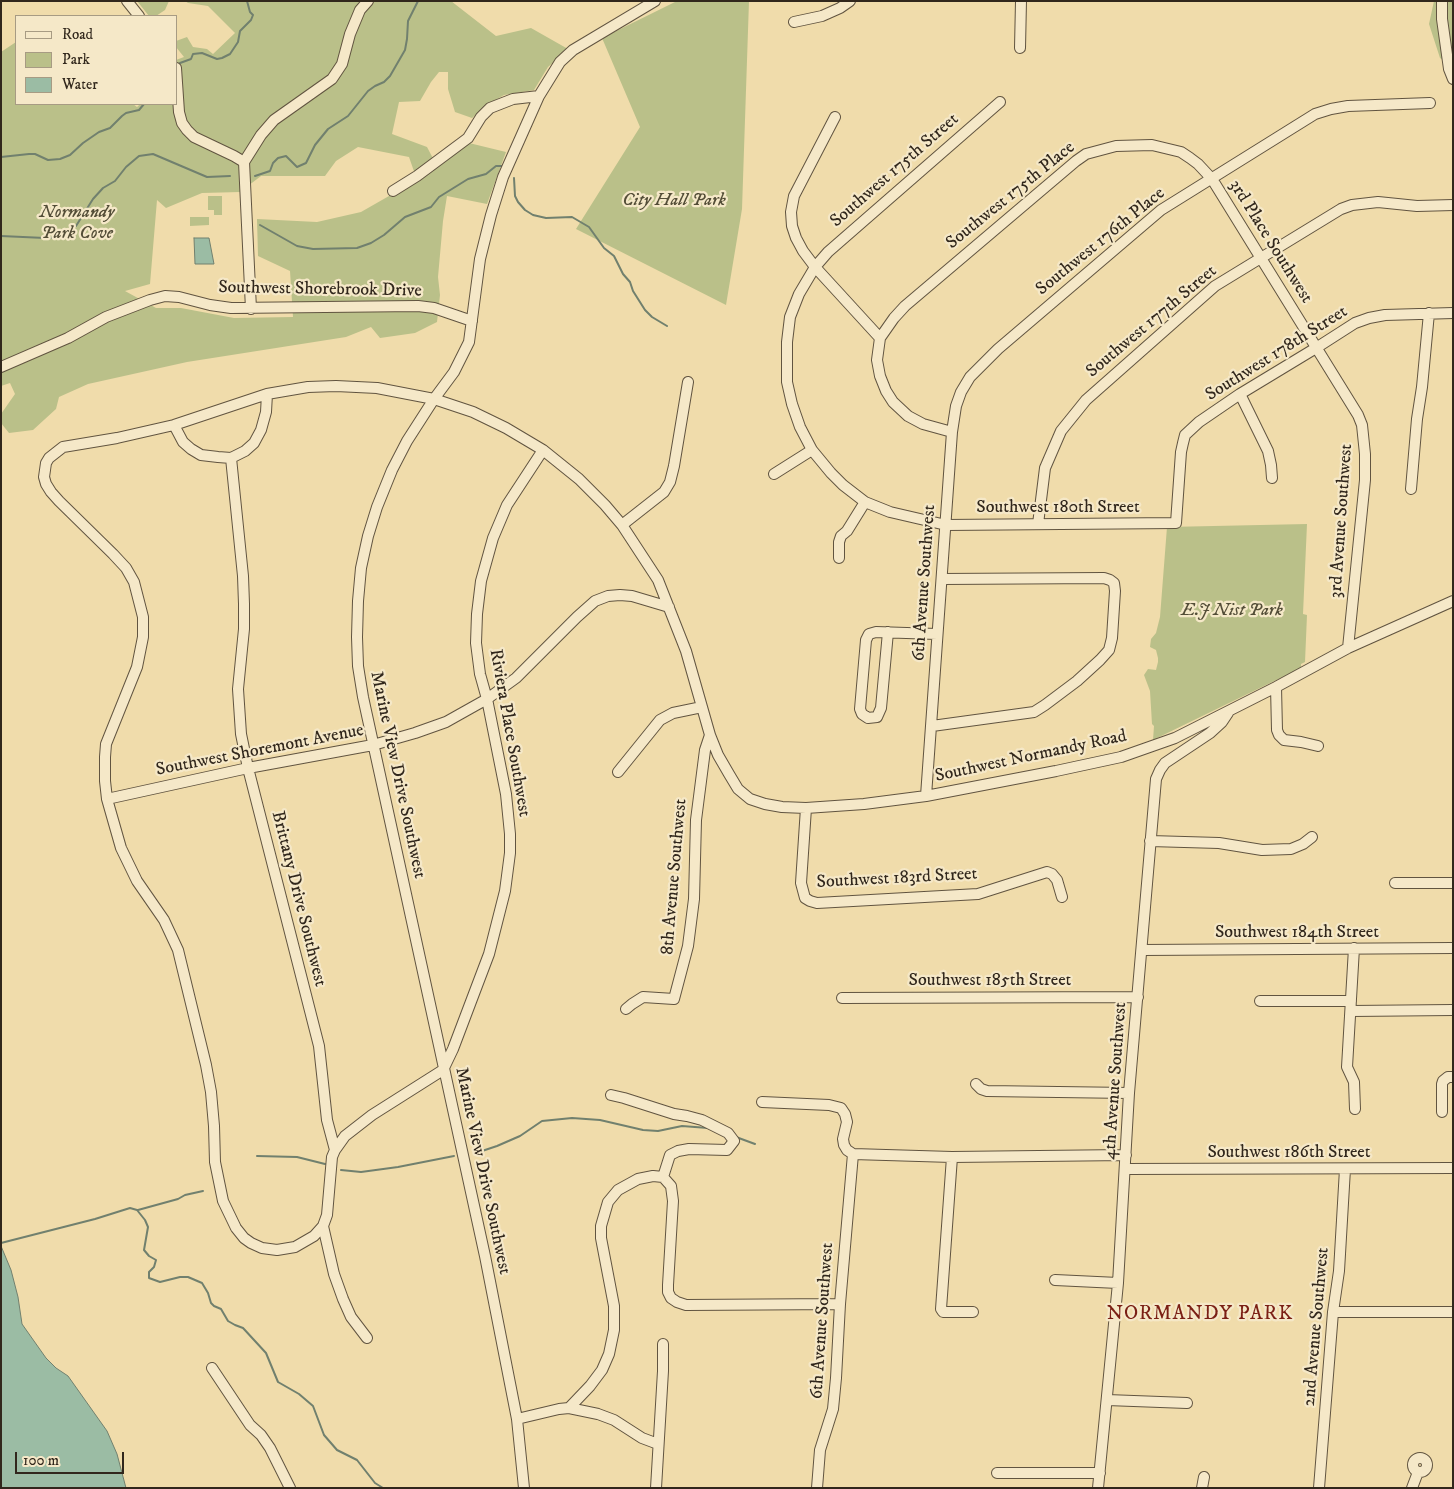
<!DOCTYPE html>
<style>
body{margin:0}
#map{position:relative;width:1454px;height:1489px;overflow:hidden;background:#f0dcab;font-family:"IM FELL DW Pica",serif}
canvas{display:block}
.frame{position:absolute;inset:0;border:2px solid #31271c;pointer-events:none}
.legend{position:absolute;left:15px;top:15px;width:162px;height:90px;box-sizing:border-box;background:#f5e8c8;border:1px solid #a79b83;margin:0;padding:6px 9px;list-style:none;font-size:15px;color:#31271c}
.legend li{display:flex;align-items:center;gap:10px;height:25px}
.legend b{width:25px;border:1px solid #a79b83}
.scale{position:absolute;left:15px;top:1452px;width:109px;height:22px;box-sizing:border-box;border:2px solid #31271c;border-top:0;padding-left:6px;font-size:15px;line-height:18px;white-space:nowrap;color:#31271c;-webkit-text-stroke:4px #f5e8c8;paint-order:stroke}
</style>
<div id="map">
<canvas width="1454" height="1489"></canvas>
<div class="frame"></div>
<ul class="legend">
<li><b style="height:6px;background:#f5e8c8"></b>Road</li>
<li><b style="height:14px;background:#bac089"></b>Park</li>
<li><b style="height:14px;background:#9bbca4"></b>Water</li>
</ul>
<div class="scale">100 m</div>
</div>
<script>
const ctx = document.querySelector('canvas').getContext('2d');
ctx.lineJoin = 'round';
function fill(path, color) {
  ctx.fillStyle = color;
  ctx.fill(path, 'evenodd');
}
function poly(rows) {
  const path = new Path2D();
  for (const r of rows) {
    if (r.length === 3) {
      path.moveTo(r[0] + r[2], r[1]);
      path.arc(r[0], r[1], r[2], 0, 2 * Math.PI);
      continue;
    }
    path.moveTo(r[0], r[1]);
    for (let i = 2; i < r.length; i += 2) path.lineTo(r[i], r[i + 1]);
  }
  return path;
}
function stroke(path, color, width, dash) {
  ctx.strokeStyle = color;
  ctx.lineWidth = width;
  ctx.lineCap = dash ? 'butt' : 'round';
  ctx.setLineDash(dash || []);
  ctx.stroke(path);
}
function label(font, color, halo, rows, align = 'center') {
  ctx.font = font + ' "IM FELL DW Pica",serif';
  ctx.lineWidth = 4.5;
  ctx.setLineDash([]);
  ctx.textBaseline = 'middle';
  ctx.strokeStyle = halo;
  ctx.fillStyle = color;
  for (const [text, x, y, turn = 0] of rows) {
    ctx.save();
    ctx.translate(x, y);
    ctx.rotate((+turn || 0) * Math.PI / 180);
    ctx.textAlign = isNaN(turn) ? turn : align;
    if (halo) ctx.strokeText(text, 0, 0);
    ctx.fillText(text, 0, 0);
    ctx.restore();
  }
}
const green = poly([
 [137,1,169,1,165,10,156,16,149,16],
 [185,1,451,1,496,36,531,28,568,49,548,67,534,90,504,95,487,105,472,118,455,112,448,89,448,72,439,72,431,82,420,101,399,102,392,134,427,147,437,166,469,143,506,152,487,204,447,196,443,221,438,277,440,295,437,322,415,333,380,338,371,327,346,337,187,362,88,384,59,397,56,409,33,430,9,433,1,423,1,414,15,394,10,383,1,386,1,52,16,42,16,104,133,104,137,107,140,104,176,104,176,60,184,57,176,47,176,41,187,37,193,47,207,49,213,54,235,33,208,6,188,3],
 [358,147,409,157,417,180,361,212,317,222,257,219,258,256,290,271,293,317,234,318,181,308,156,308,125,291,150,284,157,200,166,208,202,193,240,192,261,176,325,176,336,161],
 [677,1,749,1,742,209,726,305,576,229,640,127,602,38],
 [1434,1,1453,1,1453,67,1440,58,1429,24],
 [208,196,222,196,222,215,214,215,214,210,208,210],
 [190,217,209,217,209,225,190,226],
 [1307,524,1303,614,1307,615,1305,662,1301,664,1301,668,1153,740,1154,726,1152,724,1150,691,1144,675,1148,669,1156,670,1158,662,1158,658,1156,650,1150,647,1151,639,1156,633,1160,617,1167,527]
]);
const water = poly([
 [194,238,209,238,214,264,195,264,194,238],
 [1,1246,11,1270,18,1297,22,1324,46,1358,56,1368,68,1376,107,1431,117,1454,126,1488,1,1488,1,1246]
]);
const stream = poly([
 [180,63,191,59,193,54,202,53,217,59,222,58,230,54,238,42,240,31,251,20,253,15,250,12,247,1],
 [1,157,29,154,35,154,48,160,60,159,70,155,83,143,99,132,110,128,122,116,126,113,139,110,144,104],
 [255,176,270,171,273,163,278,158,286,156,297,167,306,163,315,145,328,129,348,116,368,91,375,86,384,82,390,76,405,50,407,39,408,21,418,1],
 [514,178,515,196,518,202,525,210,533,215,546,218,572,217,589,227,604,248,614,256,623,274,630,282,633,291,645,310,652,317,667,326],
 [260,225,297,246,313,249,357,248,371,243,384,235,405,217,431,207,439,197,468,179,486,174,496,166,502,166],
 [1,236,45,238,60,237,76,226,93,199,103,188,115,181,126,167,139,156,153,154,207,177,230,176],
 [736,1137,755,1144],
 [476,1153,497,1146,520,1136,542,1121,572,1118,600,1120,643,1130,658,1131,682,1126,708,1128],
 [257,1156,297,1157,325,1164],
 [341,1170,361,1172,398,1167,454,1156],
 [138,1210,178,1199,185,1195,203,1191],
 [1,1243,95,1219,130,1208,137,1210,145,1220,148,1227,144,1250,149,1256,156,1260,154,1267,149,1272,149,1278,160,1282,180,1277,188,1277,202,1283,208,1293,211,1303,214,1306,221,1309,228,1321,235,1325,243,1328,266,1353,278,1382,299,1394,313,1406,324,1435,337,1450,357,1460,375,1483,383,1488]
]);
const minor = poly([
 [127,1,139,16],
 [1442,1,1442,19,1449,69,1453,79],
 [794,22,822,16,840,8,850,1],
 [1020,48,1021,1],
 [176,68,179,112,182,123,187,130,194,137,234,156,244,162],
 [1000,102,828,252,815,267,799,294,790,317,787,342,787,382,792,404,800,427,812,450,831,473,843,485,865,502,890,512,946,525,1176,523,1181,452,1183,443,1185,435,1199,422,1240,394,1316,348,1355,323,1369,318,1385,315,1453,313],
 [835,117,794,196,791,212,792,226,796,238,803,251,815,267,880,338,877,360,880,376,886,391,893,402,908,416,923,424,952,432],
 [244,162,261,135,274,120,332,79,342,64,350,34,360,10,368,1],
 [244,162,251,309],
 [393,191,417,176,468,138,481,117,490,108,513,99,539,96],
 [880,338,894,318,905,306,1076,161,1086,154,1116,146,1152,145,1181,152,1190,158,1198,164,1212,179,1358,415,1362,425,1365,454,1365,480,1348,648],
 [1,367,68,338,106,317,150,300,165,296,179,297,210,305,231,308,418,306,434,308,472,321],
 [1240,394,1268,451,1271,465,1272,478],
 [174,425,183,442,191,449,201,455,218,457,231,458,245,451,254,443,261,430,266,412,267,394],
 [231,458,243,576,244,604,244,629,238,689,241,734,248,768,319,1046,327,1120,335,1150,332,1157,327,1215,323,1226,334,1274,343,1299,351,1317,367,1338],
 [774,474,812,450],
 [1411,489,1417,419,1422,387,1429,313],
 [1038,524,1045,468,1061,431,1086,400,1215,286,1341,209,1352,205,1378,202,1417,206,1453,205],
 [622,525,664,492,670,482,674,466,688,382],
 [839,558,839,542,841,536,847,531,865,502],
 [888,632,881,708,877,717,868,718,862,714,860,709,866,640,869,634,876,632,937,634],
 [1276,687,1277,730,1279,735,1284,740,1301,742,1318,746],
 [932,726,1034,712,1045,705,1077,681,1100,660,1109,650,1112,638,1115,591,1114,583,1110,580,1104,578,942,579],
 [618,772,660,720,673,713,702,707],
 [926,796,952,432,956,406,961,392,970,377,998,349,1161,210,1315,114,1331,109,1348,106,1430,103],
 [107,799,248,768,373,745,415,733,446,722,487,699,516,678,577,617,595,601,608,596,620,595,632,596,669,607],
 [806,808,801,883,805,898,810,901,817,903,978,894,1047,872,1052,874,1057,880,1062,897],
 [1150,841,1219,843,1262,850,1291,849,1303,844,1312,837],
 [1395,883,1453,883],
 [1354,948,1347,1067,1354,1082,1355,1109],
 [1142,950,1453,948],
 [842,998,1138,997],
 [1260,1001,1351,1001],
 [626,1009,632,1004,643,997,674,999,688,946,694,899,696,820,705,750,710,735],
 [1351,1011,1453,1010],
 [976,1084,981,1089,987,1091,1129,1093],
 [611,1095,624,1098,674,1114,687,1116,702,1120,728,1133,734,1141,727,1150,689,1149,678,1151,670,1155,663,1177],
 [762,1102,829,1105,841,1108,845,1114,847,1122,843,1139,844,1145,847,1150,853,1154],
 [1442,1112,1442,1084,1443,1081,1448,1077,1453,1077],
 [335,1150,345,1136,372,1115,443,1070,453,1049,489,954,505,891,510,853,510,834,506,794,487,699,480,674,476,643,477,614,481,581,493,538,507,505,543,450],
 [853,1154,952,1157,1126,1155],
 [952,1157,941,1309,943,1312,973,1312],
 [1126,1169,1453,1168],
 [663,1177,671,1186,673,1201,668,1285,668,1292,671,1298,677,1302,686,1305,840,1304],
 [323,1226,314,1236,295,1247,277,1250,262,1248,251,1243,244,1238,236,1228,223,1201,215,1162,214,1126,211,1092,206,1065,178,950,164,920,137,881,121,848,107,799,105,781,105,757,106,744,137,667,143,637,143,617,134,582,126,568,113,554,59,501,51,492,46,484,44,477,46,463,49,458,63,447,117,438,174,425,267,394,308,387,336,386,377,388,434,399,473,412,506,428,543,450,579,479,605,505,622,525,658,580,686,651,710,735,718,755,729,774,738,789,750,799,765,804,782,807,806,808,864,804,926,796,1056,771,1121,757,1175,738,1276,687,1348,648,1453,601],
 [1055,1280,1118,1283],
 [1333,1312,1453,1312],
 [212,1368,250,1425,261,1435,270,1448,290,1488],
 [1107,1400,1187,1403],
 [569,1408,590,1386,602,1370,609,1354,614,1330,614,1306,601,1238,601,1226,608,1202,618,1190,638,1179,653,1176,663,1177],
 [517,1419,559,1409,569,1408,598,1414,614,1420,642,1438,658,1444],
 [1420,1465,7],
 [997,1473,1100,1473],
 [524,1488,517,1419,485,1256,363,697,358,666,357,637,358,601,361,568,368,536,377,507,392,470,407,441,434,399,454,372,469,342,480,259,491,215,503,177,539,96,560,62,573,50,655,1],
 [656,1488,663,1371,663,1344],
 [817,1488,820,1450,833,1409,836,1378,840,1304,853,1154],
 [1098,1488,1118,1283,1129,1093,1156,779,1160,770,1165,763,1210,733,1222,722,1228,713],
 [1202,1488,1204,1477],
 [1319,1488,1333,1312,1339,1271,1345,1169],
 [1412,1488,1418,1472]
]);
const streetNames = [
 ["Southwest 175th Street",895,171,-41],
 ["Southwest 175th Place",1011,196,-39],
 ["Southwest 176th Place",1101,242,-39],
 ["3rd Place Southwest",1270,242,58],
 ["Southwest Shorebrook Drive",320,290,1],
 ["Southwest 177th Street",1152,322,-40],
 ["Southwest 178th Street",1277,354,-32],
 ["Southwest 180th Street",1058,508],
 ["3rd Avenue Southwest",1342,521,-86],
 ["6th Avenue Southwest",925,583,-86],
 ["Riviera Place Southwest",509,733,80],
 ["Southwest Shoremont Avenue",260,751,-11],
 ["Southwest Normandy Road",1031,757,-12],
 ["Marine View Drive Southwest",397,775,78],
 ["8th Avenue Southwest",675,877,-85],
 ["Southwest 183rd Street",897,879,-3],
 ["Brittany Drive Southwest",298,899,76],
 ["Southwest 184th Street",1297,933],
 ["Southwest 185th Street",990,981],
 ["4th Avenue Southwest",1116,1081,-86],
 ["Southwest 186th Street",1289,1153],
 ["Marine View Drive Southwest",482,1171,78],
 ["6th Avenue Southwest",823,1321,-86],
 ["2nd Avenue Southwest",1317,1327,-85]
];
const parkNames = [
 ["City Hall Park",674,201],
 ["Normandy",77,213],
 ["Park Cove",77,234],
 ["E.J Nist Park",1232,611]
];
const quarterNames = [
 ["NORMANDY PARK",1200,1315]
];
fill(green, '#bac089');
fill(water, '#9bbca4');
stroke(water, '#71806e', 1);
stroke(stream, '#71806e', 2);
stroke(minor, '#615440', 12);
stroke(minor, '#f5e8c8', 10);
label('18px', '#31271c', '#f5e8c8', streetNames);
label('italic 18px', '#534d37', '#f5e8c8', parkNames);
ctx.letterSpacing = '1px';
label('20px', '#7a1f14', '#f5e8c8', quarterNames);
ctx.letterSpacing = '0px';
</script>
